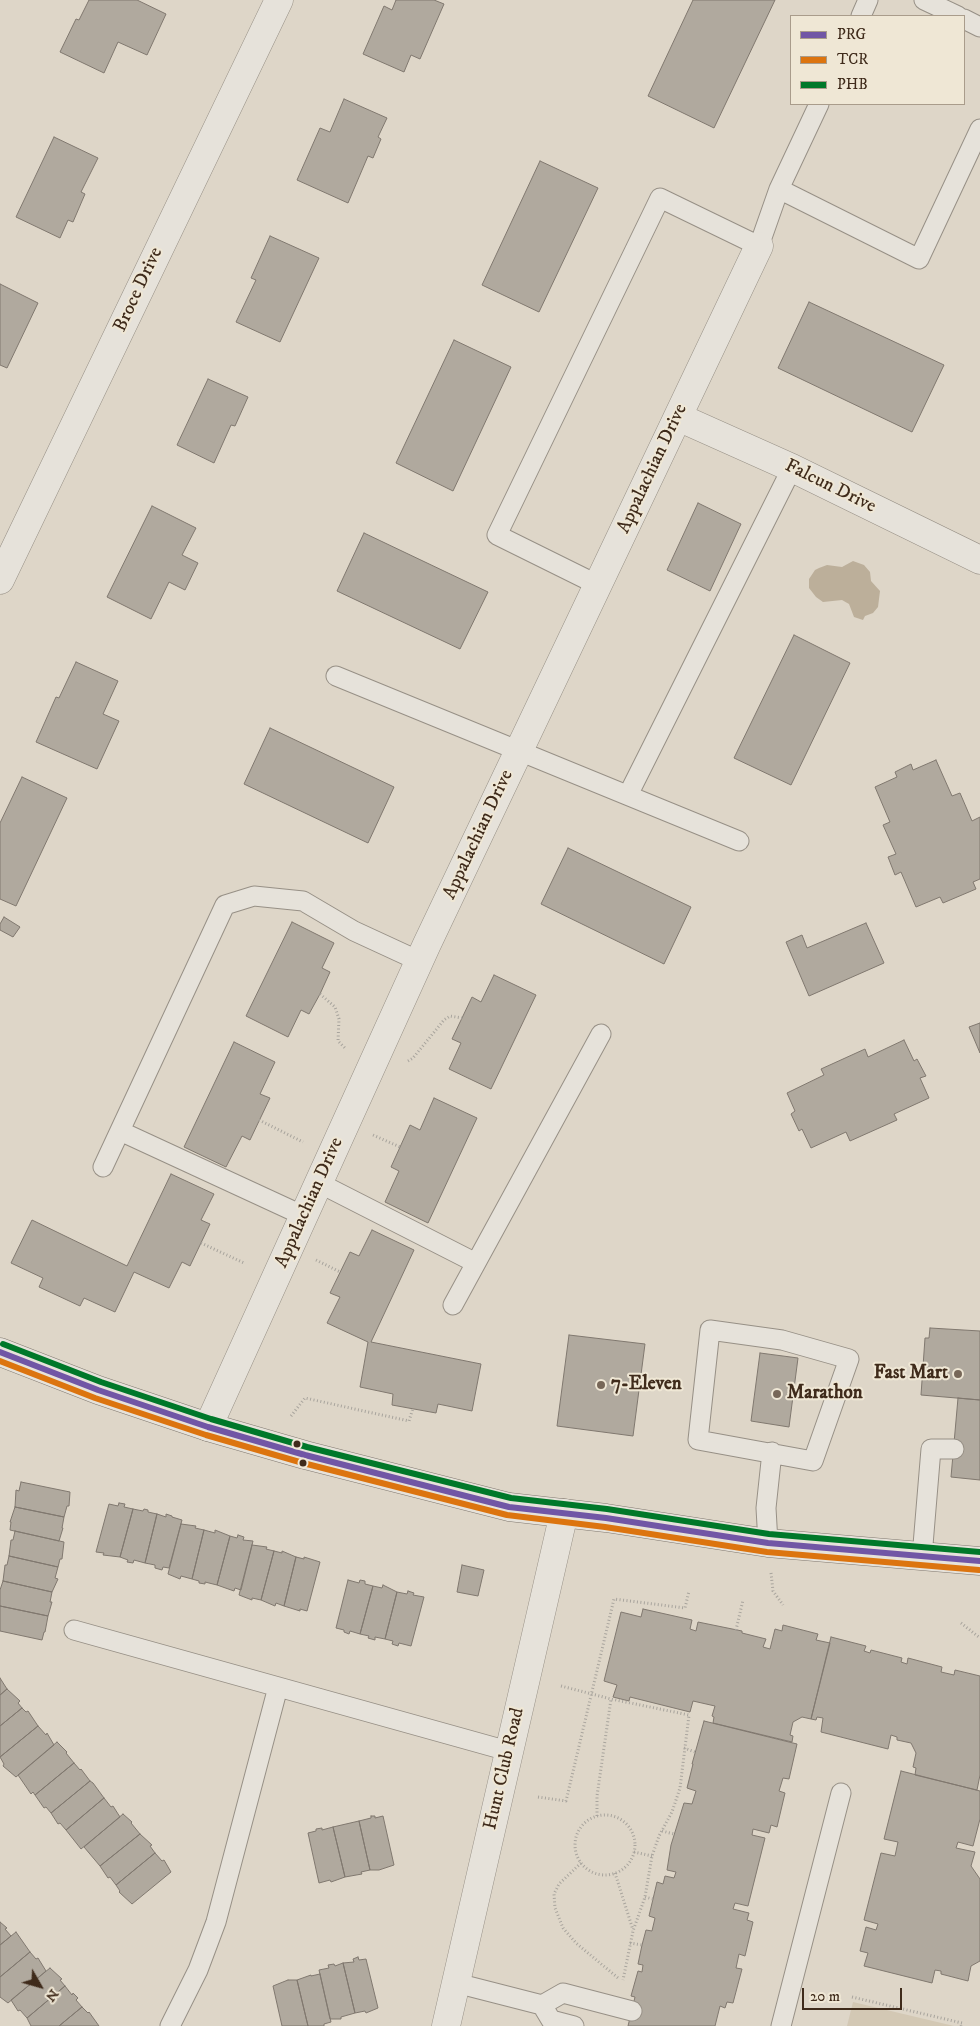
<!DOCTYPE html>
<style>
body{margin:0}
#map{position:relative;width:980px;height:2026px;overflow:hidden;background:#ded6c8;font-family:"IM FELL DW Pica",serif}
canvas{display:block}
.legend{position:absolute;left:790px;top:15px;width:175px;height:90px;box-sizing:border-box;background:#efe7d5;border:1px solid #a99c8b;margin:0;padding:6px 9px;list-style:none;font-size:15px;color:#3f2b1b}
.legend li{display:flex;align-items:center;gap:10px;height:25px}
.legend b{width:25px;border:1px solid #a99c8b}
.north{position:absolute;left:15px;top:1961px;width:50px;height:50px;-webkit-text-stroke:4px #efe7d5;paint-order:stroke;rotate:128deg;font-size:14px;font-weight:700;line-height:20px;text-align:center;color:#3f2b1b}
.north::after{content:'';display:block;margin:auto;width:18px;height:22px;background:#3f2b1b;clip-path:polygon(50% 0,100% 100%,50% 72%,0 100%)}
.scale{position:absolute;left:802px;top:1988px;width:100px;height:22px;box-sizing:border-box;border:2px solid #3f2b1b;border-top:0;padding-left:6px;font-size:15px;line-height:18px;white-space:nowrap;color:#3f2b1b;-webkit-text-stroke:4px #efe7d5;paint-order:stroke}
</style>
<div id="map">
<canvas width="980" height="2026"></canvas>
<ul class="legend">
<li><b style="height:6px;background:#7156a5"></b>PRG</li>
<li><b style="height:6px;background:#dc740f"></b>TCR</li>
<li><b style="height:6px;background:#00782a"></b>PHB</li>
</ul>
<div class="north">N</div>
<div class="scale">20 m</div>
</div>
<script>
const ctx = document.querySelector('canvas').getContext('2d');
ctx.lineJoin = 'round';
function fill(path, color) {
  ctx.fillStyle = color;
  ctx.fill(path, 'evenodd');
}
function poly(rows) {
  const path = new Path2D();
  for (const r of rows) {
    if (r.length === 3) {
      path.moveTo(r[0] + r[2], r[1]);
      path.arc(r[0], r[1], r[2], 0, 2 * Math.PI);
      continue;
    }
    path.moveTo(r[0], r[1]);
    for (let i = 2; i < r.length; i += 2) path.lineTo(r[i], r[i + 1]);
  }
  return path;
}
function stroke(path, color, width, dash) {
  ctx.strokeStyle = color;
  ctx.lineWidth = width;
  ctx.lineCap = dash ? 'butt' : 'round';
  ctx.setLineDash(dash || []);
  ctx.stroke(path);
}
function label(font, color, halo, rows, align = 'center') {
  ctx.font = font + ' "IM FELL DW Pica",serif';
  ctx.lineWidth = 4;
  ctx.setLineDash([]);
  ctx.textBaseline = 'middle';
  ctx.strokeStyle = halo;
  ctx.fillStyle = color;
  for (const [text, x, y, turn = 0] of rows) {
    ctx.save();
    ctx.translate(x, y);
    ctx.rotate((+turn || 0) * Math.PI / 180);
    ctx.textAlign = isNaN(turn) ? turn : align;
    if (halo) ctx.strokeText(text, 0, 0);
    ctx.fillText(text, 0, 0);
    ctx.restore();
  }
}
const green = poly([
 [853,2002,954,2026,847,2026]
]);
const water = poly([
 [853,561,864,565,870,572,871,581,880,591,878,607,873,613,865,616,863,620,854,617,849,604,842,600,823,602,816,597,809,588,809,579,815,570,819,568,827,565,842,567]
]);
const building = poly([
 [89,0,137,0,166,14,147,55,118,42,104,73,60,52,76,19,79,20,89,0],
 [396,0,434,0,444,4,420,59,411,55,404,72,363,54,384,6,392,10,396,0],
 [693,0,775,0,714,128,648,96,693,0],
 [344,99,387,118,378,137,381,139,373,158,368,156,348,203,297,180,320,128,330,132,344,99],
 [54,137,98,158,81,192,85,194,73,222,68,220,60,238,16,217,54,137],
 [540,161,598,188,539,312,482,285,540,161],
 [270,236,319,258,280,342,236,322,256,280,251,278,270,236],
 [0,284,38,303,7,368,0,365,0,284],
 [809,302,944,365,912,432,778,368,809,302],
 [454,340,511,367,453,491,396,463,454,340],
 [208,379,248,397,235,426,231,425,214,463,177,445,208,379],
 [698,503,741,524,710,591,667,570,698,503],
 [152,506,196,528,182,555,198,563,185,590,169,582,151,619,107,597,152,506],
 [364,533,488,592,460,649,337,591,364,533],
 [794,635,850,663,791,785,734,758,794,635],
 [76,662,118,681,103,714,119,721,97,769,36,742,56,697,59,698,76,662],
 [270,728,394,787,368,843,244,784,270,728],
 [936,760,952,796,960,793,972,821,980,817,980,879,973,882,976,889,943,903,940,897,916,907,901,872,895,875,888,857,896,854,883,825,890,822,875,787,897,777,895,772,911,764,913,770,936,760],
 [22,777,67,798,16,906,0,899,0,823,22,777],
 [568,848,691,907,664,964,541,904,568,848],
 [4,917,20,927,13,937,0,930,0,924,4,917],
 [292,922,334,943,322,968,330,972,320,994,309,1014,301,1010,288,1037,246,1016,292,922],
 [866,923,884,963,809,996,786,942,802,935,807,948,866,923],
 [494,975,536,995,491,1089,449,1069,461,1043,452,1039,472,997,481,1002,494,975],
 [980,1023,980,1053,969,1027,980,1023],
 [904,1040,914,1061,917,1059,926,1076,920,1078,929,1098,894,1114,897,1120,850,1141,846,1132,811,1148,802,1129,799,1131,791,1114,795,1111,787,1093,824,1075,821,1069,865,1049,868,1057,904,1040],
 [234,1042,275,1062,260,1094,270,1098,250,1140,242,1136,226,1167,184,1147,234,1042],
 [434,1098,477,1118,428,1223,385,1202,399,1171,391,1167,410,1125,420,1130,434,1098],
 [171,1174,214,1194,201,1220,210,1224,190,1266,182,1262,169,1288,134,1272,115,1312,84,1298,80,1306,39,1287,43,1278,11,1263,32,1220,127,1266,171,1174],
 [372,1230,414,1250,371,1342,481,1364,472,1411,438,1404,436,1413,392,1405,393,1394,360,1387,368,1342,327,1323,340,1297,330,1293,350,1252,359,1256,372,1230],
 [930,1328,980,1331,980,1400,921,1395,925,1338,929,1338,930,1328],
 [569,1335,645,1344,633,1436,557,1426,569,1335],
 [760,1353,798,1358,789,1427,751,1421,760,1353],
 [958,1398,980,1400,980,1480,951,1477,958,1398],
 [21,1482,70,1492,69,1506,67,1506,64,1517,15,1507,16,1490,19,1491,21,1482],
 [119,1503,125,1504,124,1507,133,1509,120,1557,103,1555,104,1553,96,1552,109,1504,118,1506,119,1503],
 [15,1507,64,1517,62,1528,63,1528,59,1541,10,1530,11,1522,10,1522,15,1507],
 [133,1509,143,1511,144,1509,148,1510,148,1512,157,1514,145,1563,134,1560,133,1563,127,1562,128,1560,120,1557,133,1509],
 [157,1514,166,1517,166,1514,172,1516,172,1517,182,1520,169,1568,163,1567,162,1570,155,1568,155,1565,145,1563,157,1514],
 [181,1524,196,1526,195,1528,204,1530,192,1579,181,1576,180,1579,168,1574,181,1524],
 [204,1530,215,1533,215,1530,230,1536,217,1585,205,1582,205,1584,199,1583,199,1581,192,1579,204,1530],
 [15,1531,64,1542,62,1559,60,1559,58,1567,9,1556,11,1540,13,1540,15,1531],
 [238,1535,244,1537,243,1540,253,1541,241,1590,235,1588,234,1591,217,1585,230,1536,237,1538,238,1535],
 [252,1545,267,1547,266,1549,274,1551,261,1600,252,1598,252,1600,239,1595,252,1545],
 [274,1551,282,1553,282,1551,296,1557,284,1606,276,1603,275,1606,261,1600,274,1551],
 [9,1556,58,1567,55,1578,58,1579,52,1592,3,1581,5,1565,7,1565,9,1556],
 [296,1557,304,1559,304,1557,320,1562,307,1611,300,1609,300,1611,284,1606,296,1557],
 [462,1565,484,1570,478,1596,457,1592,462,1565],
 [348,1580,359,1583,360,1580,365,1581,365,1584,373,1586,360,1634,350,1631,349,1634,344,1632,344,1630,336,1628,348,1580],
 [3,1581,52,1592,50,1602,52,1602,48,1616,0,1606,0,1590,3,1581],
 [383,1585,397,1592,385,1639,375,1637,375,1640,368,1638,369,1636,360,1634,373,1586,382,1588,383,1585],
 [408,1591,414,1593,413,1595,424,1597,411,1646,399,1643,398,1646,392,1644,393,1641,385,1639,397,1592,407,1594,408,1591],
 [0,1606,48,1616,45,1632,44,1632,42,1640,0,1631,0,1606],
 [643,1609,692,1620,690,1629,696,1631,698,1622,742,1631,742,1633,766,1639,763,1647,770,1649,775,1629,782,1631,783,1625,818,1634,816,1640,830,1643,811,1719,802,1717,793,1722,790,1735,793,1736,792,1742,713,1723,714,1717,712,1716,715,1706,693,1701,690,1712,630,1697,629,1701,613,1697,617,1685,604,1681,621,1612,641,1617,643,1609],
 [831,1637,866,1646,864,1651,870,1653,871,1650,902,1658,901,1662,907,1664,908,1658,942,1667,941,1672,954,1675,955,1670,980,1676,980,1775,977,1790,915,1775,916,1768,913,1767,916,1753,911,1743,897,1740,897,1737,891,1735,888,1749,821,1732,823,1718,817,1717,816,1720,811,1719,831,1637],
 [0,1678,7,1689,0,1695,0,1678],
 [7,1689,20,1701,18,1703,22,1708,0,1726,0,1695,7,1689],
 [22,1708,26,1712,28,1711,38,1726,0,1757,0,1726,22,1708],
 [704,1721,797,1744,789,1779,783,1778,779,1791,785,1793,777,1827,771,1825,769,1833,753,1829,752,1835,765,1838,748,1906,735,1903,733,1909,749,1913,747,1920,753,1922,745,1956,739,1954,736,1968,742,1969,733,2003,727,2002,725,2008,720,2006,715,2026,628,2026,635,1997,631,1996,638,1971,642,1972,643,1965,638,1964,642,1945,646,1930,652,1931,655,1918,649,1916,657,1882,663,1884,665,1876,674,1878,676,1872,667,1870,671,1845,684,1803,692,1804,696,1791,687,1788,693,1764,692,1764,704,1721],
 [38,1726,46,1735,47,1733,54,1745,16,1777,3,1766,4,1764,0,1757,38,1726],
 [57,1742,67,1752,66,1753,74,1763,35,1795,33,1792,31,1794,18,1775,57,1742],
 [74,1763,80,1770,81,1769,90,1781,51,1813,46,1807,44,1808,35,1795,74,1763],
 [901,1771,980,1791,980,1819,973,1846,958,1842,956,1848,975,1852,971,1866,980,1879,980,1961,971,1966,968,1981,941,1974,941,1971,935,1970,932,1983,864,1966,868,1953,860,1951,866,1927,876,1930,878,1924,864,1920,881,1853,895,1856,898,1842,884,1839,901,1771],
 [90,1781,93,1783,104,1798,66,1830,60,1823,58,1824,51,1813,90,1781],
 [104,1798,111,1807,113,1806,120,1817,81,1849,66,1830,104,1798],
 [123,1814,132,1822,131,1823,140,1834,100,1866,84,1847,123,1814],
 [371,1816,375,1816,375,1818,383,1816,394,1865,379,1870,370,1870,359,1821,371,1818,371,1816],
 [359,1821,370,1870,361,1872,362,1874,345,1877,333,1827,359,1821],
 [333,1827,345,1877,331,1882,330,1880,319,1883,308,1833,316,1831,316,1829,322,1828,322,1830,333,1827],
 [140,1834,152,1845,150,1846,155,1853,116,1885,110,1877,108,1878,100,1866,140,1834],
 [155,1853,162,1861,164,1860,171,1872,132,1904,119,1892,120,1891,116,1885,155,1853],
 [0,1922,7,1928,5,1929,11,1936,0,1945,0,1922],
 [16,1932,30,1952,0,1977,0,1945,16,1932],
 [30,1952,36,1959,38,1958,46,1971,8,2003,0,1997,0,1977,30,1952],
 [358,1957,359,1960,366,1959,378,2008,366,2013,365,2011,355,2013,343,1963,354,1962,353,1959,358,1957],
 [343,1963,355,2013,341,2017,341,2019,330,2019,319,1970,329,1968,328,1965,334,1964,335,1966,343,1963],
 [50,1968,62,1979,60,1980,65,1986,27,2018,20,2010,18,2011,11,2000,50,1968],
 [320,1974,331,2022,324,2024,324,2026,308,2026,297,1980,311,1975,311,1976,320,1974],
 [288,1980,297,1980,308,2026,282,2026,273,1986,288,1980],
 [65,1986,72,1995,73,1993,78,1998,76,2000,82,2007,59,2026,31,2026,27,2018,65,1986],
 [82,2007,88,2013,89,2012,99,2026,59,2026,82,2007]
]);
const path = poly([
 [320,994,335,1007,339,1019,338,1041,346,1049],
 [408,1061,413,1058,444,1020,450,1016,462,1018],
 [259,1120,303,1142],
 [373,1135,400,1147],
 [201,1243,244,1263],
 [316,1260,340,1272],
 [291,1416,305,1398,409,1421,413,1408],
 [771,1573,773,1591,783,1605],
 [961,1623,980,1638],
 [736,1630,743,1600],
 [561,1686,611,1699,689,1715,680,1788,672,1812,659,1836,652,1856,645,1897,633,1931,623,1980],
 [684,1748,695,1752],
 [538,1797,566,1801,614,1599,685,1608,689,1591],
 [605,1845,30],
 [597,1816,597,1796,611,1699],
 [662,1831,674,1834],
 [634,1852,652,1856],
 [581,1863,559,1884,554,1894,555,1908,563,1928,576,1943,618,1978],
 [615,1873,633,1930],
 [645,1897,653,1899],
 [630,1943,642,1945],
 [852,1997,962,2023,961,2026]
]);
const service = poly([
 [924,0,958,16],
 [861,16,868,0],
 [964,19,980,27],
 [779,189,919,259,980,129],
 [598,585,497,535,660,198,759,246,779,189,819,104],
 [336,676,739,841],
 [628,795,792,468],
 [120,1131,304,1216],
 [103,1167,225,905,254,896,303,901,354,931,419,961],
 [319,1183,476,1263],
 [453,1305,601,1034],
 [710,1330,782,1340,849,1359,813,1461,698,1440,710,1330],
 [768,1543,766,1508,772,1452],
 [922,1557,931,1449,954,1449],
 [74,1630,508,1751],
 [456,1983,542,2005,563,1993,632,2011],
 [542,2005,551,2020,574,2026],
 [170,2026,198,1970,216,1922,278,1687],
 [781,2026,841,1793]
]);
const minor = poly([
 [678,417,792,468,980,560],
 [0,580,279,0],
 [208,1427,427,944,759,246],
 [446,2026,564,1513]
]);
const secondary = poly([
 [0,1352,98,1390,208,1427,305,1455,509,1507,606,1518,768,1543,980,1561]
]);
const bus1 = poly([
 [0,1352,98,1390,208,1427,305,1455,509,1507,606,1518,768,1543,980,1561]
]);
const bus2 = poly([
 [0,1361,95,1398,206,1435,303,1463,507,1515,605,1527,767,1552,979,1570]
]);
const bus3 = poly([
 [3,1344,101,1382,211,1419,307,1447,511,1498,607,1509,769,1534,980,1552]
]);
const markers = [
 [958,1374,5,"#776758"],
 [601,1385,5,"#776758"],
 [777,1394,5,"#776758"],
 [297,1444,4.5,"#3f2b1b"],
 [303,1463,4.5,"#3f2b1b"]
];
const streetNames = [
 ["Broce Drive",139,290,-65],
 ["Appalachian Drive",653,469,-65],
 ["Falcun Drive",830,487,26],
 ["Appalachian Drive",479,835,-65],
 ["Appalachian Drive",310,1203,-66],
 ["Hunt Club Road",505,1769,-77]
];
const poiNames = [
 ["Fast Mart",948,1374,"right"],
 ["7-Eleven",611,1385],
 ["Marathon",787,1394]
];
fill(green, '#d3c8b4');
fill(water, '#bcaf9a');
fill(building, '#b0a99e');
stroke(building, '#80786f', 1);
stroke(service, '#979086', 21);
stroke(minor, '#979086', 29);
stroke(secondary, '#80786f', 29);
stroke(path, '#a8a49d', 3, [1, 2.5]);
stroke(service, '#e6e2da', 19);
stroke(minor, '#e6e2da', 28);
stroke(secondary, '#e6e2da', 28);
stroke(bus1, '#7156a5', 6);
stroke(bus2, '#dc740f', 6);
stroke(bus3, '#00782a', 6);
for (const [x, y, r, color] of markers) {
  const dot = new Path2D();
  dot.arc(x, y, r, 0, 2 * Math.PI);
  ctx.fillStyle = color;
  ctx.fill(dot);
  stroke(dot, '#efe7d5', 2);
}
label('19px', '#3f2b1b', '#efe7d5', streetNames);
label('bold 19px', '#3f2b1b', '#efe7d5', poiNames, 'left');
</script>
